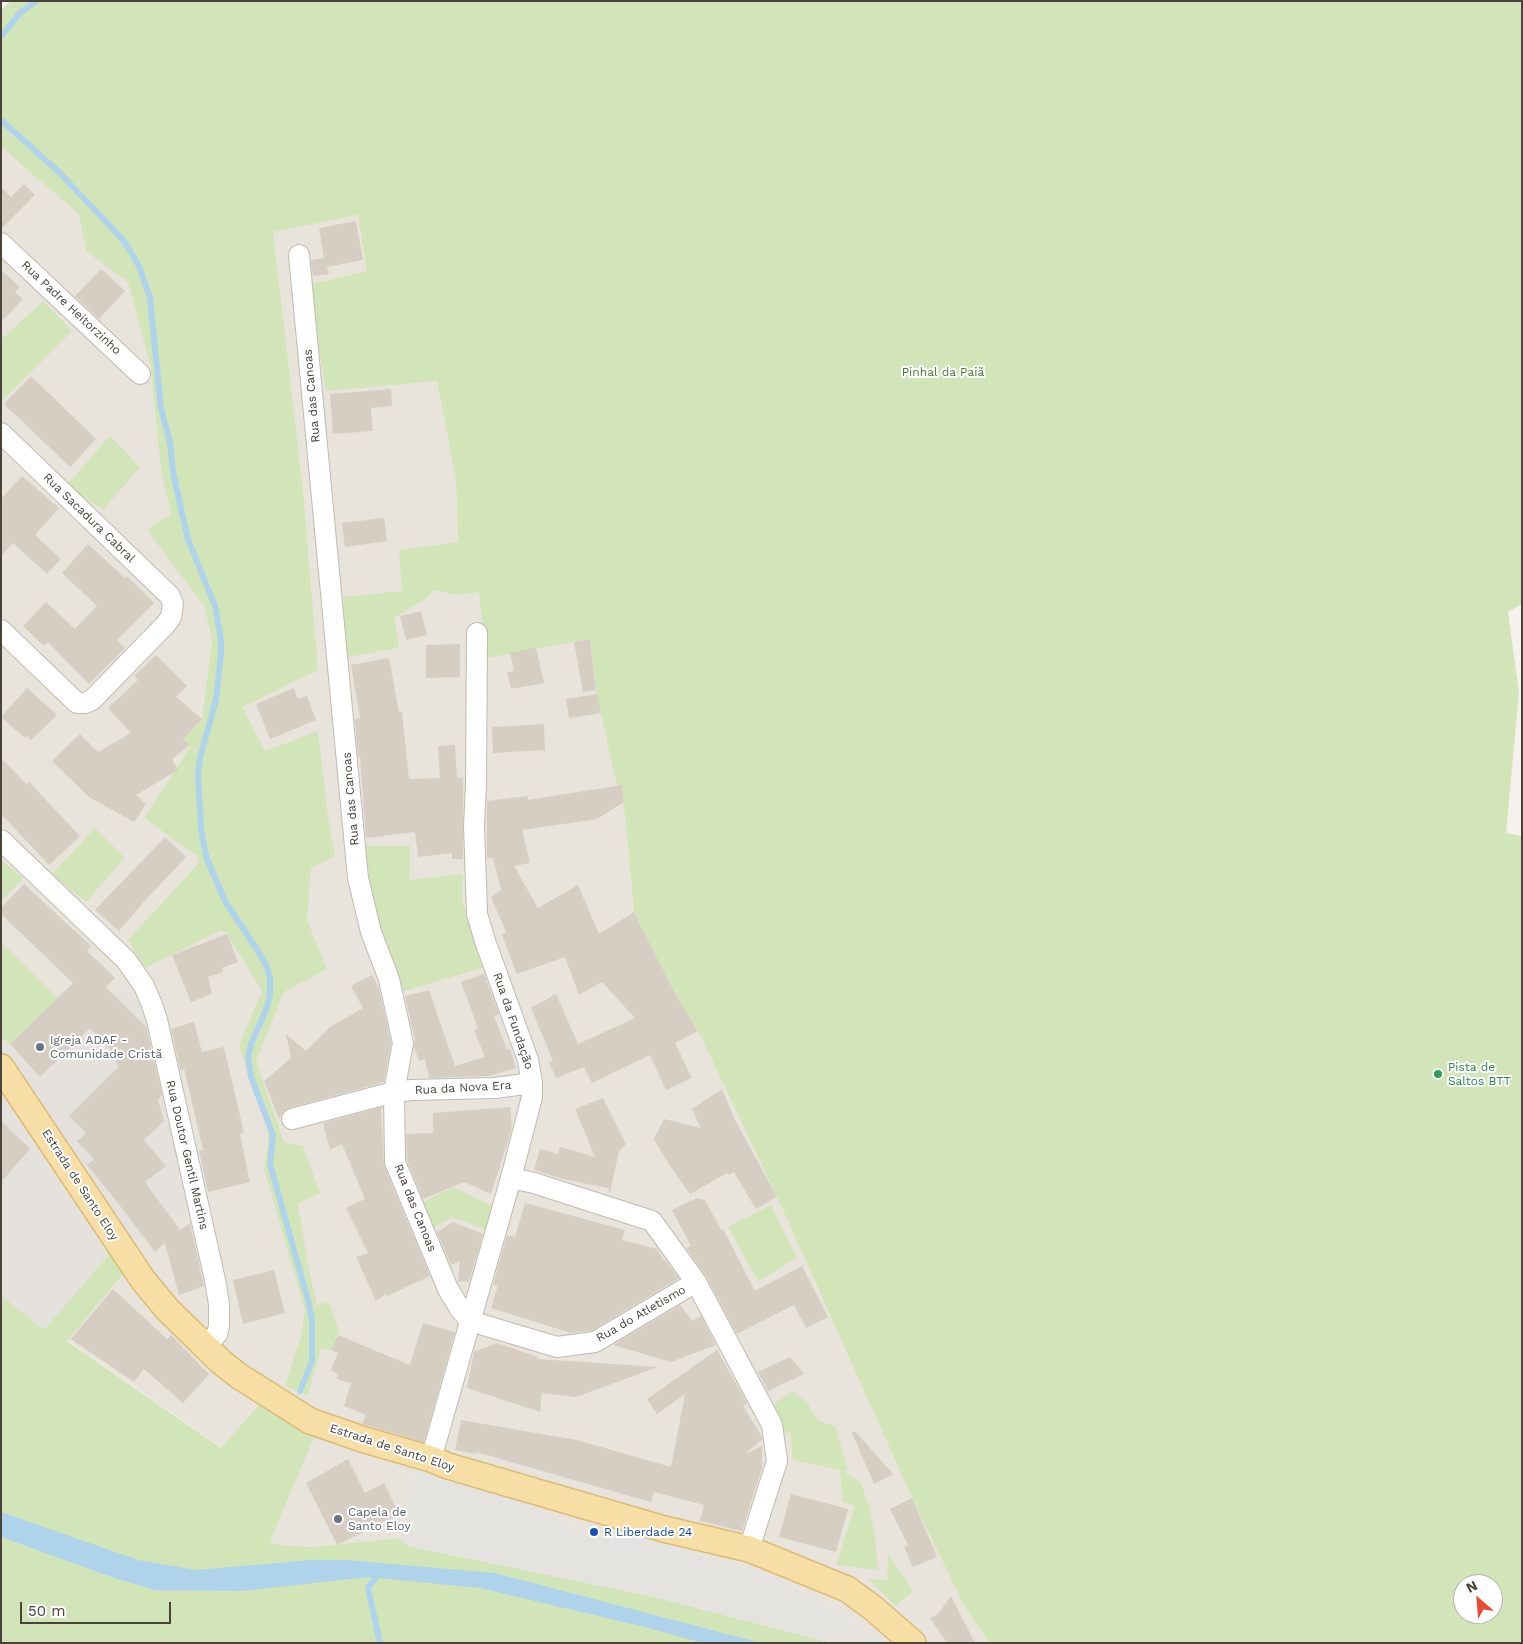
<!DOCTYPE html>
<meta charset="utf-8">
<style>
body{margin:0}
#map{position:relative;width:1523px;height:1644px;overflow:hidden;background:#f5f2ed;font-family:"Work Sans",sans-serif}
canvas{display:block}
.frame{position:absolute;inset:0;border:2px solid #49433a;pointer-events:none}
.north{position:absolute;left:1453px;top:1574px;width:50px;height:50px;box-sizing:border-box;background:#fff;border:1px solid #b6b4b0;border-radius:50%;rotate:333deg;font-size:14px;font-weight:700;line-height:20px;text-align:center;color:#49433a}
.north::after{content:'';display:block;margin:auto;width:18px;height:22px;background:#e84a31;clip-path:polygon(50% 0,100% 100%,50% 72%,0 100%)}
.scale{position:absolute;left:20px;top:1602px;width:151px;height:22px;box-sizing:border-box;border:2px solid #49433a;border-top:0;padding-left:6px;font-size:15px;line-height:18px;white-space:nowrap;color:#49433a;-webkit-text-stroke:4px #fff;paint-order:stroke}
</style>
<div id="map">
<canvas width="1523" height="1644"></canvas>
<div class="frame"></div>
<div class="north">N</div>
<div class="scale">50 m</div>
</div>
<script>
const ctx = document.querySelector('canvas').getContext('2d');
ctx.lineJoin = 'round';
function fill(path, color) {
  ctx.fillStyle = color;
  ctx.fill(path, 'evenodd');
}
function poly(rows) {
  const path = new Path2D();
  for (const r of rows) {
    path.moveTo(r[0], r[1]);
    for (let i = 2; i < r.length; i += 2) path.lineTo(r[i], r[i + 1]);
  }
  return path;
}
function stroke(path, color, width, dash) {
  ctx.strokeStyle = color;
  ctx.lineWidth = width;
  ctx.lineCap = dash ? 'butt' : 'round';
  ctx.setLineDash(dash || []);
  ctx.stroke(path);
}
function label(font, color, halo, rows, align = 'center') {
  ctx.font = font + ' "Work Sans",sans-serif';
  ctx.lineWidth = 4;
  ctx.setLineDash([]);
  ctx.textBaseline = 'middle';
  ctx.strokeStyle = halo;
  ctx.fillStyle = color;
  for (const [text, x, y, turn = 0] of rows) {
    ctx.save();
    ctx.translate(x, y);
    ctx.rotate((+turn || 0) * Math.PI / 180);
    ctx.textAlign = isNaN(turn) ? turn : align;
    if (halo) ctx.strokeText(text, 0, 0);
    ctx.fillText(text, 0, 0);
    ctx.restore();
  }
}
const residential = poly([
 [1,147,80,214,86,251,146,255,359,215,367,271,437,381,456,482,458,542,457,594,479,591,590,639,597,695,622,785,634,912,677,997,698,1031,777,1197,912,1498,963,1604,989,1643,885,1643,779,1578,645,1538,588,1536,526,1502,416,1472,399,1538,310,1547,279,1545,270,1542,315,1435,222,1448,67,1340,124,1273,112,993,1,1037]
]);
const industrial = poly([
 [135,981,190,1212,111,1252,44,1331,1,1295,1,1037,10,1044]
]);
const green = poly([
 [11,1,1522,1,1522,604,1508,612,1519,693,1506,833,1522,836,1522,1643,989,1643,963,1604,912,1498,777,1197,698,1031,677,997,634,912,622,786,617,786,597,695,590,639,486,658,479,592,457,595,435,590,424,600,395,617,399,648,347,657,343,597,402,591,399,550,458,542,456,482,437,381,326,391,308,285,367,271,358,215,273,232,303,491,318,670,242,707,265,751,318,731,327,810,335,856,311,868,307,920,327,969,284,992,256,1061,284,1142,303,1146,320,1193,298,1204,308,1265,317,1305,329,1302,339,1331,331,1350,321,1348,308,1395,285,1386,301,1336,305,1311,264,1169,268,1145,268,1130,239,1045,262,991,227,934,221,930,145,968,128,940,199,863,197,856,144,818,182,760,190,746,183,739,202,719,212,642,205,607,147,530,171,514,161,470,151,368,128,282,86,251,79,214,1,147,1,10],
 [1463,1584,1493,1584,1493,1614,1463,1614],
 [43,301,72,331,1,402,1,334,4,337],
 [110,436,140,467,103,510,67,485],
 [95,828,125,858,86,902,52,874],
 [361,846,410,846,409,880,463,874,462,901,485,967,401,992,379,934],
 [1,860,23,878,1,901],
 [1,942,58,998,10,1044,1,1037],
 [453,1187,492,1206,486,1230,452,1217,430,1230,418,1205],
 [771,1205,797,1258,758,1281,728,1227],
 [111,1252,124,1273,67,1341,221,1448,261,1403,315,1435,270,1542,279,1545,310,1547,399,1538,409,1546,651,1596,833,1643,1,1643,1,1295,44,1330],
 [793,1391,807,1402,817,1420,836,1427,848,1471,842,1471,860,1481,869,1506,875,1536,878,1570,836,1565,855,1506,843,1502,840,1470,793,1460,790,1432,781,1434,772,1405],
 [888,1554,913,1591,896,1606,868,1579,887,1580]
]);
const parking = poly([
 [416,1472,526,1502,588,1536,645,1538,779,1578,885,1643,833,1643,651,1596,409,1546,399,1538]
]);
const water = poly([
 [1,1512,138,1560,196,1570,312,1560,346,1560,495,1573,761,1643,702,1643,649,1628,480,1588,368,1577,243,1591,154,1590,106,1575,1,1537]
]);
const stream = poly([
 [1,36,20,13,36,1],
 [1,120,59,172,124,241,139,266,150,298,161,408,170,443,173,472,181,509,188,539,215,606,221,639,221,654,216,700,200,758,198,775,201,827,203,841,207,859,225,901,258,951,267,967,270,978,270,995,266,1010,251,1044,248,1057,251,1077,273,1135,270,1164,309,1304,312,1321,312,1361,300,1391],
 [380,1643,368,1588,380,1572]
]);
const building = poly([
 [24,184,35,195,1,229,1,187,11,197],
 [356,221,363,260,327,267,329,274,313,276,311,260,324,258,319,228],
 [101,269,125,291,99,319,75,296],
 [1,270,20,287,15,292,23,299,1,322],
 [31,376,96,439,70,467,4,404],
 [391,389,392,406,371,408,373,431,333,434,330,394],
 [22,476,59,508,35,535,61,559,47,574,13,543,1,556,1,499],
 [384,518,387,541,345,547,342,523],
 [88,544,125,578,127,576,154,603,117,640,125,648,89,684,48,642,44,646,23,626,46,602,75,629,97,606,62,573],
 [421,611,427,635,406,640,400,616],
 [590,639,596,690,583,692,574,642],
 [460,644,460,677,426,678,426,645],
 [536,647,544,683,511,689,507,672,514,671,510,653],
 [156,655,187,686,176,697,202,719,183,739,190,745,172,759,178,770,136,795,146,804,134,822,89,797,52,761,80,734,98,752,131,733,108,708,138,680,134,676],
 [389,658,399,712,402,711,409,779,440,778,438,746,455,745,457,778,463,777,463,859,452,859,452,853,418,857,415,832,366,838,360,757,358,757,355,719,360,718,351,665],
 [27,688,57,715,31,740,27,736,25,738,1,717],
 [294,688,298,699,307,696,316,720,270,739,256,704],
 [597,694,601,713,569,718,566,699],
 [544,724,545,750,493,753,492,727],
 [1,758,26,784,29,782,80,836,49,865,1,814],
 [622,785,624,802,597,819,522,830,530,863,514,866,538,908,578,885,599,934,634,912,677,997,698,1031,675,1043,692,1078,666,1090,650,1055,592,1083,584,1067,556,1078,549,1062,553,1061,531,1008,556,994,578,1044,635,1018,602,982,579,995,565,957,517,974,502,935,506,932,491,897,501,890,493,858,487,858,487,801,528,796,528,800],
 [165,837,186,857,141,905,119,931,95,910],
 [24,884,91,946,87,951,115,978,106,987,146,1027,162,1095,158,1100,164,1121,144,1140,166,1166,145,1182,180,1230,190,1223,204,1286,179,1295,165,1243,155,1252,118,1203,87,1165,94,1159,77,1141,86,1133,69,1116,118,1067,112,1051,90,1028,40,1077,10,1044,73,983,1,914,1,908],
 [227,934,238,962,222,968,223,972,208,977,212,994,191,1002,172,955],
 [484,974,499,1014,494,1016,507,1050,510,1049,516,1068,489,1076,429,1078,425,1059,419,1061,414,1047,415,1040,405,996,429,990,455,1066,485,1057,474,1030,478,1028,461,982],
 [372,975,379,988,391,1043,384,1082,289,1108,283,1111,280,1118,279,1119,264,1081,291,1058,286,1034,306,1051,330,1027,363,1008,351,986],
 [194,1022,202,1052,224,1047,244,1133,240,1134,250,1182,208,1192,199,1151,203,1150,184,1068,181,1072,171,1029],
 [722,1089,735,1120,777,1197,756,1209,734,1172,729,1175,727,1173,690,1194,668,1163,654,1139,664,1119,701,1128,692,1109],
 [603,1098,626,1144,619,1151,610,1193,608,1188,563,1179,534,1170,540,1149,558,1154,560,1147,595,1157,575,1109],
 [382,1107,381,1111,384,1166,430,1276,387,1296,386,1294,376,1301,356,1257,368,1253,346,1208,365,1199,342,1144,330,1150,323,1123],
 [510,1107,512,1128,491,1194,464,1182,423,1199,407,1160,406,1134,433,1133,433,1113],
 [1,1121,30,1149,1,1182],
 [697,1198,705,1200,721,1230,723,1229,755,1291,802,1266,828,1317,806,1328,794,1305,737,1334,706,1276,686,1248,691,1246,672,1210],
 [525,1203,625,1230,622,1240,657,1249,664,1261,665,1260,679,1278,591,1331,571,1333,491,1308,498,1285,493,1285,507,1235,515,1237],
 [453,1222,483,1234,469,1282,458,1281,460,1261,451,1265,437,1232],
 [274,1270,285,1313,243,1324,233,1280],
 [113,1289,167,1339,171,1335,209,1374,183,1403,144,1369,134,1382,71,1339],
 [680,1305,692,1321,701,1316,716,1345,671,1362,613,1345],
 [423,1323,455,1332,424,1442,362,1424,366,1415,344,1406,351,1383,336,1379,338,1374,331,1370,338,1353,331,1350,338,1335,410,1365],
 [497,1343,538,1357,537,1359,658,1367,576,1397,542,1393,540,1412,467,1388,474,1352],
 [717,1350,747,1403,743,1406,762,1437,762,1439,745,1454,762,1446,762,1468,742,1531,700,1521,704,1505,654,1492,651,1502,476,1452,476,1454,455,1450,461,1420,577,1440,671,1467,685,1394,657,1414,647,1399],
 [790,1357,804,1374,768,1391,758,1372],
 [855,1431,893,1474,874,1484,852,1433],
 [348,1459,365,1493,384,1483,399,1514,337,1545,306,1483],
 [791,1494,848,1509,836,1552,779,1537],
 [912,1498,937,1557,913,1567,904,1547,908,1545,890,1509],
 [951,1596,975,1643,947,1643,930,1618,938,1614]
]);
const minor = poly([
 [1,243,140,374],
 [299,255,358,878,371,932,389,979,403,1043,394,1092,395,1162,448,1289,460,1309,470,1321],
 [1,433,170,596,173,604,171,617,166,624,92,700,85,703,77,703,1,630],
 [1,840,126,960,144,986,151,1002,157,1020,215,1280,219,1304,219,1326,217,1334,205,1346],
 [292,1119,394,1092,412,1090,495,1088,532,1083],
 [511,1178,534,1183,652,1221,696,1282,772,1425,777,1461,749,1549],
 [470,1321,557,1347,595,1342,696,1282],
 [431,1459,511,1178,532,1097,532,1083,528,1060,485,941,477,914,474,825,476,785,477,633]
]);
const major = poly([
 [1,1067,143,1280,167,1309,221,1362,239,1376,310,1421,365,1440,431,1459,448,1466,664,1529,749,1549,847,1589,873,1608,913,1643]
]);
const markers = [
 [40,1047,5,"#6b7280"],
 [1438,1074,5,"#2e9e5b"],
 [338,1519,5,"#6b7280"],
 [594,1532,5,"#1a4fb4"]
];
const streetNames = [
 ["Rua Padre Heitorzinho",71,308,43],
 ["Rua das Canoas",312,396,-95],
 ["Rua Sacadura Cabral",89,518,44],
 ["Rua das Canoas",351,799,-95],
 ["Rua da Fundação",513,1021,71],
 ["Rua da Nova Era",463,1088,-3],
 ["Rua Doutor Gentil Martins",187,1155,77],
 ["Estrada de Santo Eloy",80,1185,57],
 ["Rua das Canoas",415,1208,68],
 ["Rua do Atletismo",641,1314,-30],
 ["Estrada de Santo Eloy",392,1448,18]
];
const parkNames = [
 ["Pinhal da Paiã",943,372]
];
const worshipNames = [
 ["Igreja ADAF -",50,1040],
 ["Comunidade Cristã",50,1054],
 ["Capela de",348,1512],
 ["Santo Eloy",348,1526]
];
const leisureNames = [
 ["Pista de",1448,1067],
 ["Saltos BTT",1448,1081]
];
const transitNames = [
 ["R Liberdade 24",604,1532]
];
fill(residential, '#e8e4db');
fill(industrial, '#e5e2dd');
fill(green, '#d2e5b9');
fill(parking, '#e4e3e0');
fill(water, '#afd3eb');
stroke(stream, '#afd3eb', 6);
fill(building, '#d6cec3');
stroke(minor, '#c0bab0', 22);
stroke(major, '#dbbb75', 28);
stroke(minor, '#fff', 20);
stroke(major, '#f6dea4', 25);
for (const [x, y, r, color] of markers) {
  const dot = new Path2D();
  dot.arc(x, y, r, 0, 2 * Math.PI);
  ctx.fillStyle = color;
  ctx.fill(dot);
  stroke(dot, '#fff', 2);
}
label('12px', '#49433a', '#fff', streetNames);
label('12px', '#4d7732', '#fff', parkNames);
label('12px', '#5b616d', '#fff', worshipNames, 'left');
label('12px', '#27864d', '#fff', leisureNames, 'left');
label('12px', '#164399', '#fff', transitNames, 'left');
</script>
